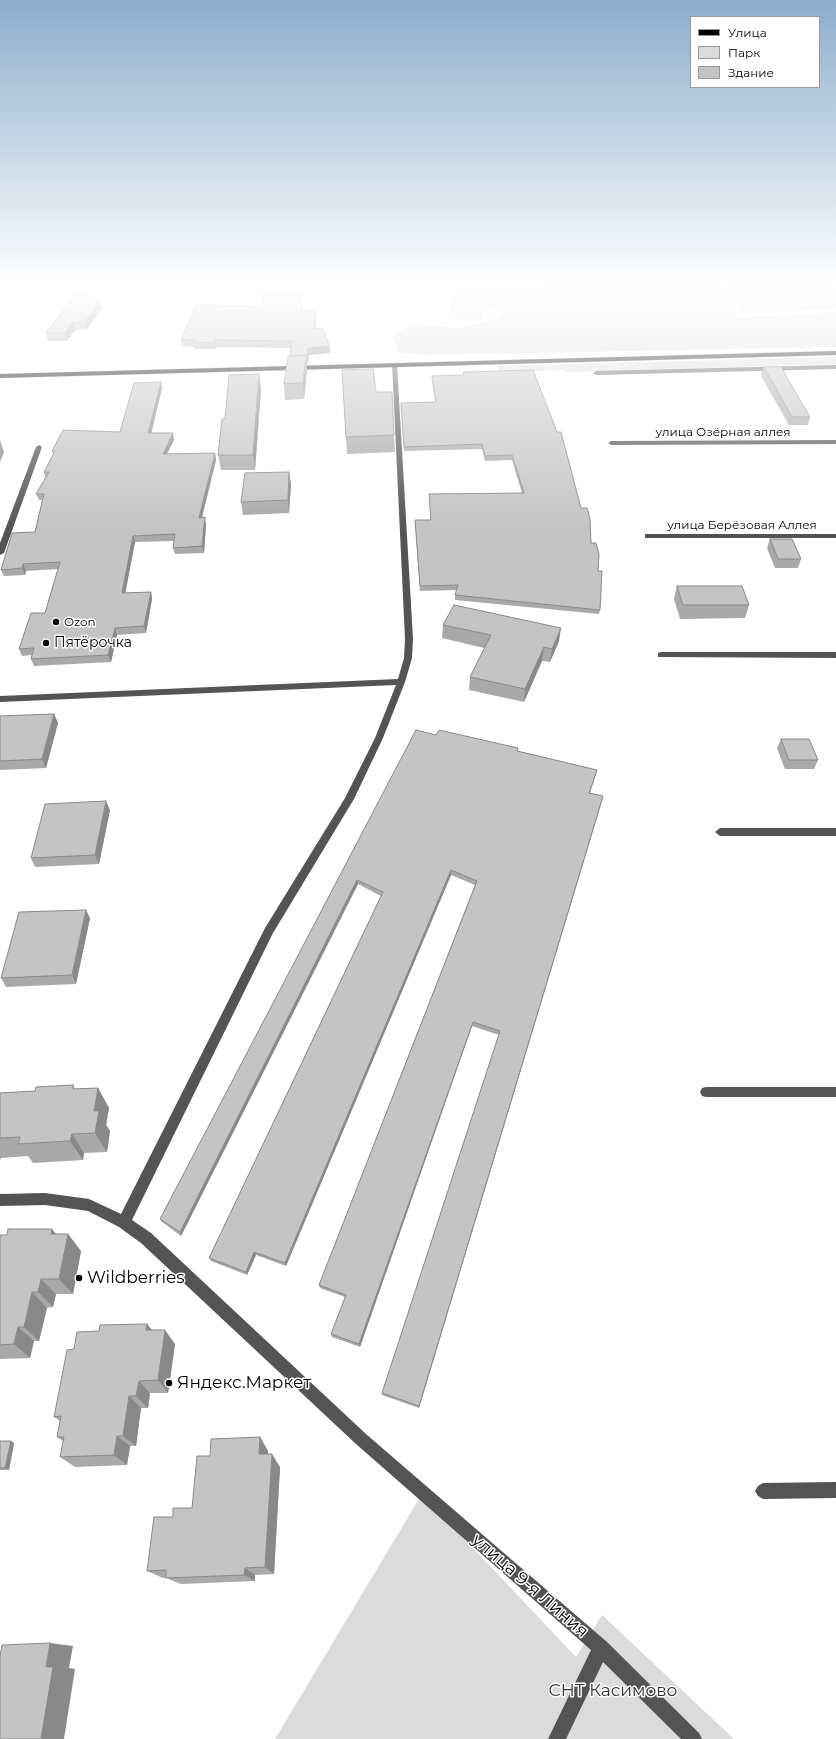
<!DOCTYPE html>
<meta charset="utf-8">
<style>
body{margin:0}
#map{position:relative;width:836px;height:1739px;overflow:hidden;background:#fff;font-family:Montserrat,sans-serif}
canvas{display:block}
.legend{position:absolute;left:690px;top:16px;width:130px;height:72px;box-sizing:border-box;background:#fff;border:1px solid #999;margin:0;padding:5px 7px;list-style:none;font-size:12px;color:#000}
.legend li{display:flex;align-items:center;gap:8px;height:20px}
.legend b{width:20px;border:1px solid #999}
</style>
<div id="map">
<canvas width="836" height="1739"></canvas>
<ul class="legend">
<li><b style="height:5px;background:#000"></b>Улица</li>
<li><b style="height:11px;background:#dbdbdb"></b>Парк</li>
<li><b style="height:11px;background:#c4c4c4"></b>Здание</li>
</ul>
</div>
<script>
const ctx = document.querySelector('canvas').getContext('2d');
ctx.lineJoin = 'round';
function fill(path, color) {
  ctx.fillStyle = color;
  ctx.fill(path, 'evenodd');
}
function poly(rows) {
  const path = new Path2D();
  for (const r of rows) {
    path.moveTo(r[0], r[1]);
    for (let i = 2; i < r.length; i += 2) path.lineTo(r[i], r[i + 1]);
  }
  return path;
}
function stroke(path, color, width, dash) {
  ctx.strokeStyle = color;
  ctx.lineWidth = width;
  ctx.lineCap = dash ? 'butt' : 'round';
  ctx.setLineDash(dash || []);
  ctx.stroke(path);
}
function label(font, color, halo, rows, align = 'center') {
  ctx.font = font + ' Montserrat,sans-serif';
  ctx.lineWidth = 3;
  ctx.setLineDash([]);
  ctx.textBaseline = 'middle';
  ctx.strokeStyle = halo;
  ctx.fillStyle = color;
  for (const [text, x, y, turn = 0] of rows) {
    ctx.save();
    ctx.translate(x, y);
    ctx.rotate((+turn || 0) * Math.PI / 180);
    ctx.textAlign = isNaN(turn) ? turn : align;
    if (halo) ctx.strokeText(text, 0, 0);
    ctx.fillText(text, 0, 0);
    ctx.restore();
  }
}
const green = poly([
 [541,283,720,283,737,318,836,312,836,347,422,355,399,352,393,337,412,325,460,328,486,322,500,316,497,308,484,310,479,322,459,320,449,311,450,296,516,288,545,288],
 [726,283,836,283,836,309,743,314],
 [836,357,836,364,567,372,564,370,500,372,497,366],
 [422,1494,576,1657,602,1615,734,1739,275,1739]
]);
const minor = poly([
 [392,363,397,364,413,639,412,658,405,682,383,738,354,799,273,933,132,1220,151,1233,366,1434,607,1642,699,1733,702,1739,681,1739,603,1662,566,1739,548,1739,591,1650,356,1444,141,1243,119,1227,88,1211,45,1205,0,1206,0,1194,45,1193,89,1199,121,1214,265,928,345,798,375,738,396,685,0,702,0,696,398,679,404,658,405,639,392,363],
 [836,365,836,369,596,375,593,373,596,371,836,365],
 [836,440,836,444,611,445,608,443,611,441,836,440],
 [39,445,42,447,4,553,0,555,0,543,36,447,39,445],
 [645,534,836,534,836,538,645,538,645,534],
 [661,652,836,652,836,658,658,657,658,653,661,652],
 [720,828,836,828,836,836,720,836,715,832,720,828],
 [706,1087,836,1087,836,1097,706,1097,702,1096,700,1092,702,1088,706,1087],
 [836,1482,836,1498,763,1499,758,1496,755,1491,758,1486,763,1483,836,1482]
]);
const major = poly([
 [836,351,836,355,0,378,0,374,836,351]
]);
const wall = poly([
 [91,301,100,301,102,309,86,330,75,330,67,341,48,341,46,333],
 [302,301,302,311,316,310,316,317,315,329,330,346,330,353,309,355,308,364,307,364,307,371,304,399,285,400,284,384,291,348,216,347,215,349,195,349,195,347,182,346,181,340,261,306],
 [764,367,810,417,808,425,789,425,761,376],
 [342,370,394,435,395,452,347,454],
 [463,372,591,543,598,571,600,610,599,614,455,600,455,595,457,590,420,591,415,520,431,520,429,494,522,493,512,460,485,461,482,449,404,451,401,403,435,402,432,380,432,376,463,375],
 [161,382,162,388,151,433,174,440,167,454,215,453,216,460,202,518,206,524,204,553,175,554,173,548,174,541,135,542,125,593,151,592,152,599,146,633,117,635,111,662,34,666,31,659,32,655,22,656,19,649,45,613,58,569,26,571,25,575,4,576,1,570,35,532,42,500,39,500,36,494,45,478,44,472,53,454,52,451,120,432],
 [261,389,255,470,221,470,218,455,225,419],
 [289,472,291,485,289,513,243,515,241,502],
 [770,539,801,559,798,568,775,568,767,548],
 [677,586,749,605,745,618,680,619,674,599],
 [443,625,559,641,550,662,542,661,524,702,469,690,470,677,484,648,442,638],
 [54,714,58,723,46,768,0,770,0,716],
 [436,735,518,748,518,751,597,770,590,793,603,796,419,1408,382,1395,382,1393,499,1035,472,1026,360,1347,332,1337,331,1334,345,1297,320,1288,319,1285,475,885,451,875,286,1266,256,1255,247,1275,211,1261,209,1258,381,896,358,884,181,1236,162,1222,160,1219],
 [781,739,818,760,814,769,785,769,777,748],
 [110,810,99,864,35,867,31,858],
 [90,918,76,984,6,987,1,978],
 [73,1085,75,1089,98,1088,109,1108,106,1125,110,1131,107,1152,84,1153,83,1160,33,1163,28,1156,1,1158,0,1160,0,1093,35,1091],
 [68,1234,81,1251,73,1294,56,1294,53,1307,47,1308,39,1341,34,1341,30,1358,0,1359,0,1235],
 [147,1324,152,1330,175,1344,168,1393,150,1393,148,1408,141,1408,136,1446,130,1446,127,1465,75,1467,60,1457,63,1441,57,1437,60,1421,54,1417,74,1349,99,1331],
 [260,1437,268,1451,268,1454,280,1467,274,1574,255,1575,255,1581,181,1584,166,1578,163,1578,147,1571,173,1517,192,1508,210,1456],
 [0,1441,11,1441,14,1443,9,1470,0,1470]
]);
const shadedWall = poly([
 [100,301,102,309,86,330,85,322],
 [316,310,316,317,315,335,314,329],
 [73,322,75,330,67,341,65,333],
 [215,340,216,347,215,349,214,343],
 [330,346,330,353,309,355,308,364,307,357,308,348],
 [306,355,307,371,304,399,303,383],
 [259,374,261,389,255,470,253,455],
 [161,382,162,388,150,439,148,433],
 [173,433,174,440,164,460,163,454],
 [0,440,4,452,0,462],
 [215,453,216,460,200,524,199,518],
 [289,472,291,485,289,513,288,500],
 [205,517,206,524,204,553,202,546],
 [133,536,135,542,124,600,122,593],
 [23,564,26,571,25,575,22,568],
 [151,592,152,599,146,633,144,626],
 [115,628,117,635,111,662,108,655],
 [561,628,559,641,550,662,552,649],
 [544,647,542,661,524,702,525,689],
 [54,714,58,723,46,768,42,759],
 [597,770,596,774,588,798,589,793],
 [603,796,602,801,419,1408,419,1406],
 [106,801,110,810,99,864,95,855],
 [451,870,451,875,286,1266,285,1263],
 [357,880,358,884,181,1236,180,1232],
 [86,910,90,918,76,984,72,975],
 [473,1022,472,1026,360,1347,359,1344],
 [98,1088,109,1108,106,1125,110,1131,107,1152,95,1133,94,1111],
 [72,1134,84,1153,83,1160,70,1141],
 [52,1229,66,1246,68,1234,81,1251,73,1294,59,1279,51,1234],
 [254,1252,256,1255,247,1275,246,1272],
 [41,1279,56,1294,53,1307,38,1292],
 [32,1292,47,1308,39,1341,24,1327],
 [147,1324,158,1338,146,1330],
 [18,1327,34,1341,30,1358,14,1344],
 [165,1330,175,1344,168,1393,158,1380],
 [139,1381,150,1393,148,1408,136,1396],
 [129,1396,141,1408,136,1446,123,1436],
 [117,1436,130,1446,127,1465,114,1455],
 [260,1437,268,1451,267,1467,259,1454],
 [11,1441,14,1443,9,1470,5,1468],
 [272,1454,280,1467,274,1574,265,1567],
 [245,1568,255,1575,255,1581,244,1575],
 [50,1643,73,1646,69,1668,75,1669,64,1739,41,1739,46,1667]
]);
const building = poly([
 [79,289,91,298,89,300,100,301,85,322,73,322,65,333,46,333,79,289],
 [263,295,301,295,301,311,316,310,314,329,322,328,330,346,308,348,307,357,306,357,306,355,290,356,292,341,215,340,214,343,194,342,195,340,181,340,196,305,261,306,263,295],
 [306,355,303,383,284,384,288,356,306,355],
 [764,367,781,367,810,417,792,417,764,367],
 [373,369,376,392,392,392,394,435,346,437,342,370,373,369],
 [533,370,557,432,561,432,581,508,587,508,590,519,591,543,596,543,599,554,598,571,602,571,600,610,455,595,458,585,420,586,415,520,431,520,429,494,524,493,512,455,485,456,482,444,404,447,401,403,436,402,432,376,464,375,463,372,533,370],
 [259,374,253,455,218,455,222,419,225,419,229,375,259,374],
 [161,382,148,433,173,433,163,454,215,453,199,518,205,517,202,546,173,548,175,534,133,536,122,593,151,592,144,626,115,628,108,655,31,659,34,648,19,649,31,613,45,613,60,562,23,564,22,568,1,570,12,533,35,532,44,494,36,494,49,472,44,472,55,451,52,451,63,430,120,432,134,383,161,382],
 [289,472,288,500,241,502,245,473,289,472],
 [770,539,792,539,801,559,778,559,770,539],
 [677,586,742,586,749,605,683,605,677,586],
 [454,605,561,628,552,649,544,647,525,689,470,677,491,635,443,625,454,605],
 [54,714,42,759,0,761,0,716,54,714],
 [416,730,436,735,439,730,518,748,517,751,597,770,589,793,603,796,419,1406,382,1393,500,1031,473,1022,359,1344,331,1334,346,1295,319,1285,477,881,451,870,285,1263,254,1252,246,1272,209,1258,383,892,357,880,180,1232,160,1219,416,730],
 [781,739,809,739,818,760,789,760,781,739],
 [106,801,95,855,31,858,45,804,106,801],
 [86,910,72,975,1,978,19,912,86,910],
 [73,1085,73,1089,98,1088,94,1111,99,1111,95,1133,72,1134,70,1141,18,1144,20,1137,0,1138,0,1093,35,1091,36,1087,73,1085],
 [8,1229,52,1229,51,1234,68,1234,59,1279,41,1279,38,1292,32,1292,24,1327,18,1327,14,1344,0,1345,0,1235,7,1235,8,1229],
 [147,1324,146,1330,165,1330,158,1380,139,1381,136,1396,129,1396,123,1436,117,1436,114,1455,60,1457,64,1437,57,1437,61,1416,54,1417,67,1350,74,1349,77,1332,99,1331,100,1325,147,1324],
 [260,1437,259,1454,272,1454,265,1567,245,1568,244,1575,166,1578,166,1570,147,1571,154,1517,173,1517,173,1508,192,1508,197,1456,210,1456,211,1439,260,1437],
 [0,1441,11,1441,5,1468,0,1468,0,1441],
 [50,1643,46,1667,53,1667,41,1739,0,1739,0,1656,2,1645,50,1643]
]);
const markers = [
 [56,622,4,"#000"],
 [46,643,4,"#000"],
 [79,1278,4,"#000"],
 [169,1383,4,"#000"]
];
const farStreetnames = [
 ["улица Озёрная аллея",723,432],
 ["улица Берёзовая Аллея",742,525]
];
const farPoinames = [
 ["Ozon",64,622]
];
const poiNames = [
 ["Пятёрочка",54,643]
];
const nearPoinames = [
 ["Wildberries",87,1278],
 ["Яндекс.Маркет",177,1383]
];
const nearStreetnames = [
 ["улица 9-я Линия",530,1586,41]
];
const nearParknames = [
 ["СНТ Касимово",613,1691]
];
fill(green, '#dbdbdb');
stroke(major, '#dbdbdb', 1);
fill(minor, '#545454');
fill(major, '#000');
fill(wall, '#a9a9a9');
fill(shadedWall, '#898989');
fill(building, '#c4c4c4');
stroke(building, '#898989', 1);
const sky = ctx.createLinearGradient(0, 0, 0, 527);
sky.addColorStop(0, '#8cadcc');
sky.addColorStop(0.54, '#fff');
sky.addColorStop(1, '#ffffff00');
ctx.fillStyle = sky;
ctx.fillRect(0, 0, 836, 527);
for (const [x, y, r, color] of markers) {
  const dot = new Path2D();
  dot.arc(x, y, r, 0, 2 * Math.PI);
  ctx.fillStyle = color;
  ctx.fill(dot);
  stroke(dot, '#fff', 1.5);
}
label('12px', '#000', '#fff', farStreetnames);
label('12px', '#000', '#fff', farPoinames, 'left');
label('14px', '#000', '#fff', poiNames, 'left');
label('17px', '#000', '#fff', nearPoinames, 'left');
label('17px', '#000', '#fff', nearStreetnames);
label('17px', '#323232', '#fff', nearParknames);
</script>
